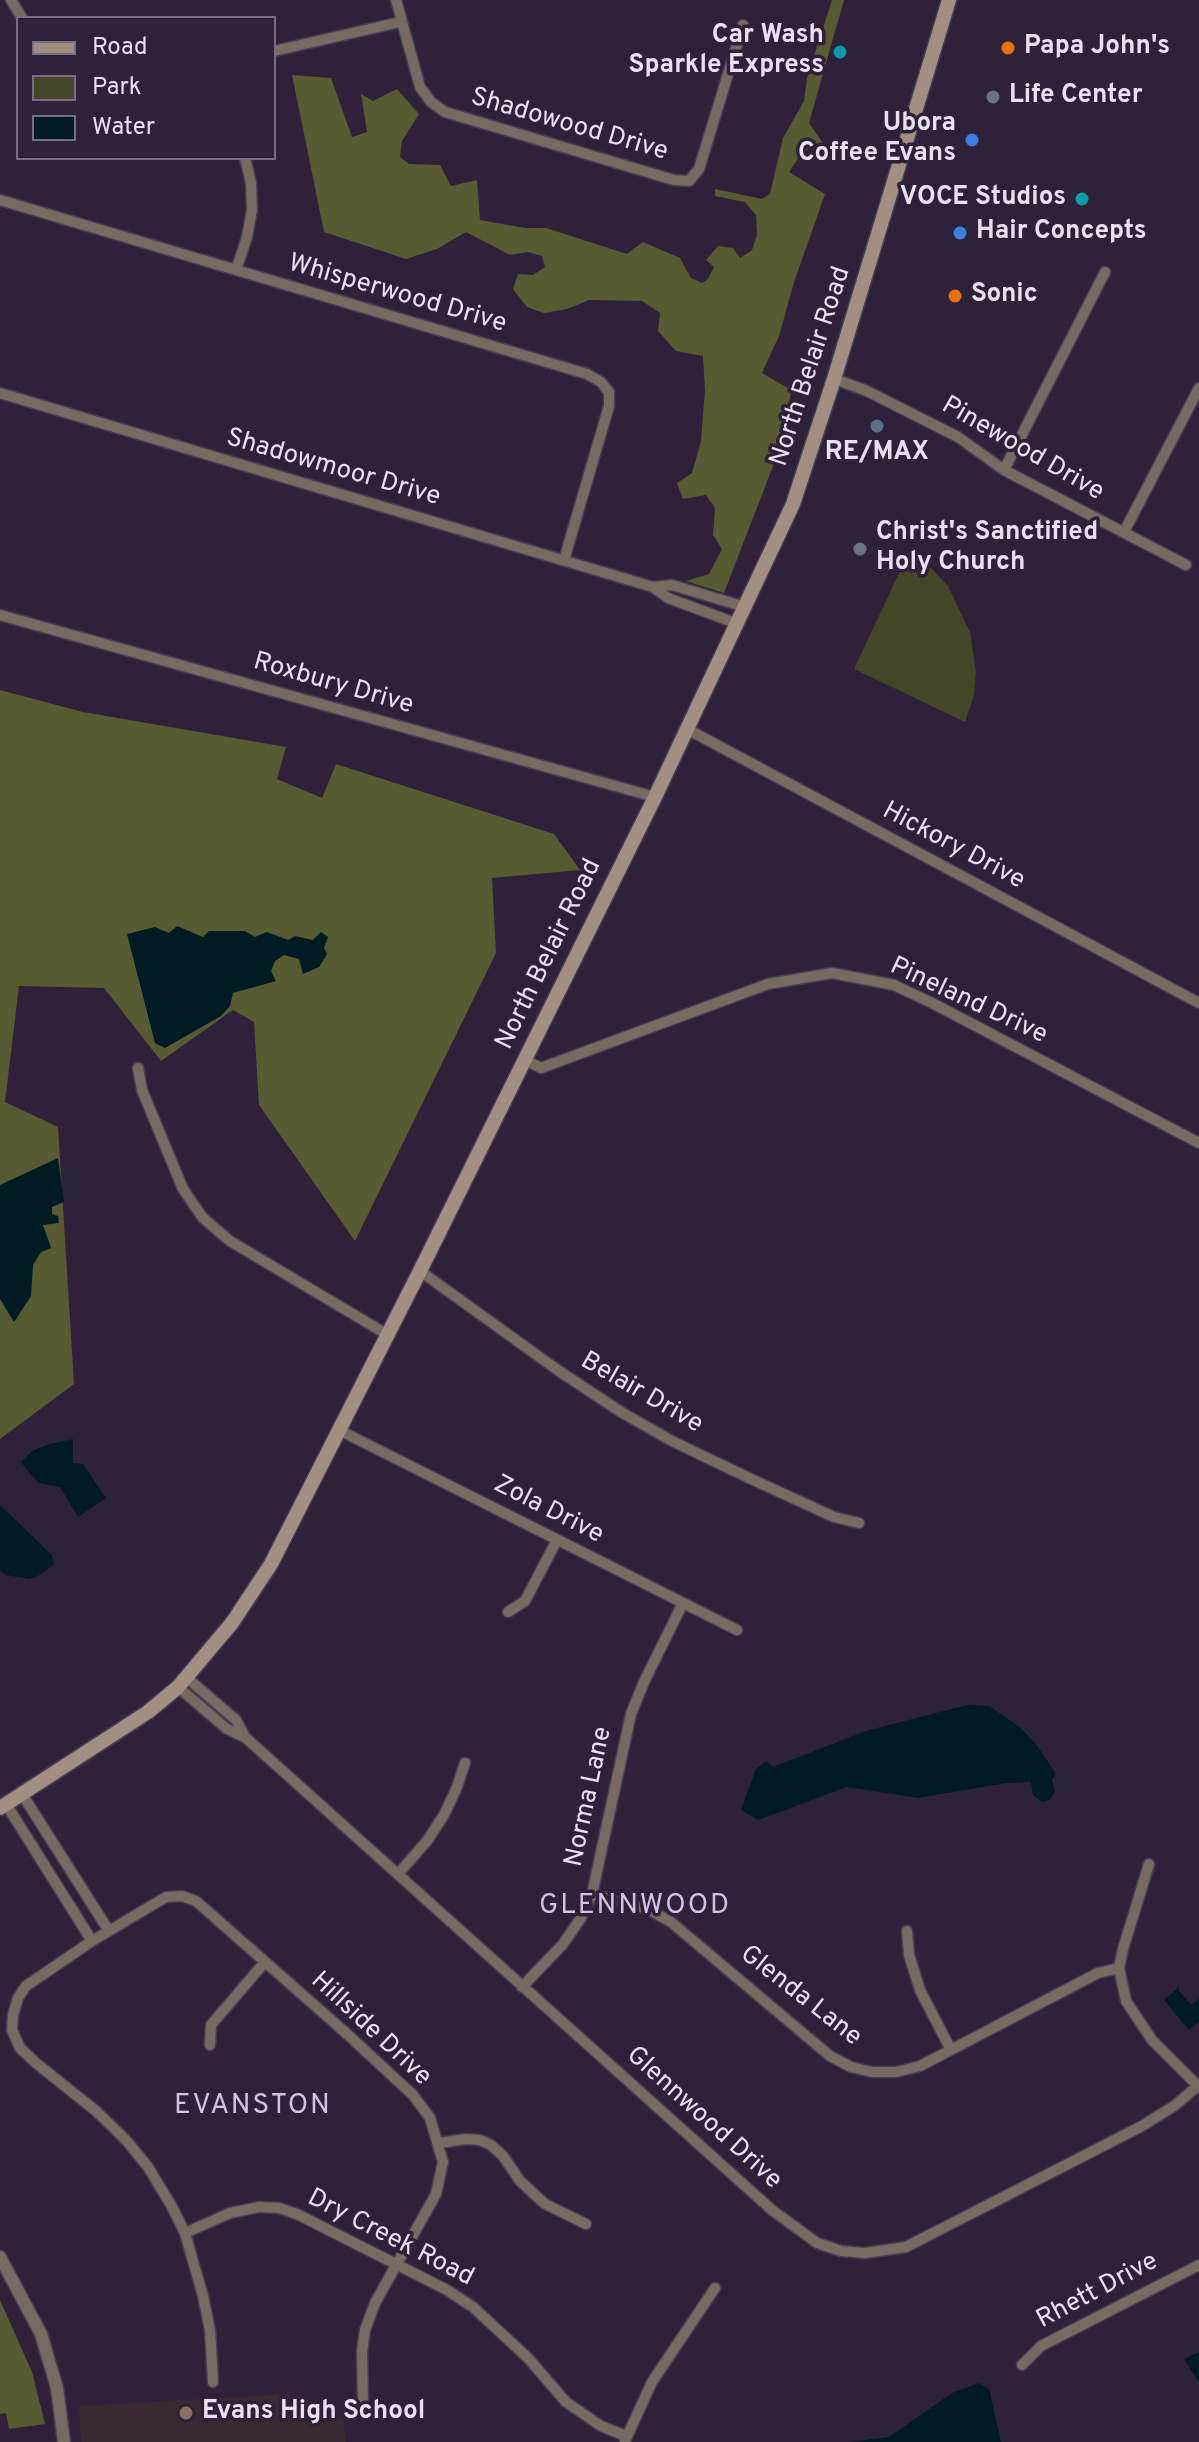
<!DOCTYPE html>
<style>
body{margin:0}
#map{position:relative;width:1199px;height:2442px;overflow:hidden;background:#2d223a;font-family:Overpass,sans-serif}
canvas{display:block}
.legend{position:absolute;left:16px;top:16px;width:260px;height:144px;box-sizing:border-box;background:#2d223a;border:2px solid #786e83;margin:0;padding:10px 14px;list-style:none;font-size:24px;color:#e8e1f1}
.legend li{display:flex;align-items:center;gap:16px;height:40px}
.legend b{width:40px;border:2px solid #786e83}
</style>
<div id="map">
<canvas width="1199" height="2442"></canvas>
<ul class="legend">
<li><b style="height:10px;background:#a28f81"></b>Road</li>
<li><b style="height:22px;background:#434627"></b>Park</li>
<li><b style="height:22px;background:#001b23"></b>Water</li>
</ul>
</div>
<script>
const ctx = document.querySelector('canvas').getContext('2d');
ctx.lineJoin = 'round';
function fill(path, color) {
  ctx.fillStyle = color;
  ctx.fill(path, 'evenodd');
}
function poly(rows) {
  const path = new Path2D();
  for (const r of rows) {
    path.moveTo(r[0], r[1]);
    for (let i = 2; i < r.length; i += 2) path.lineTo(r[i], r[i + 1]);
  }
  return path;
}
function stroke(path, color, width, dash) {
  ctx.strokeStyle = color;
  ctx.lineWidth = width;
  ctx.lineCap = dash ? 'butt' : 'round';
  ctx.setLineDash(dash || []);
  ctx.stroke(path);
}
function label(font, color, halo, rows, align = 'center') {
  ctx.font = font + ' Overpass,sans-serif';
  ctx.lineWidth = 7;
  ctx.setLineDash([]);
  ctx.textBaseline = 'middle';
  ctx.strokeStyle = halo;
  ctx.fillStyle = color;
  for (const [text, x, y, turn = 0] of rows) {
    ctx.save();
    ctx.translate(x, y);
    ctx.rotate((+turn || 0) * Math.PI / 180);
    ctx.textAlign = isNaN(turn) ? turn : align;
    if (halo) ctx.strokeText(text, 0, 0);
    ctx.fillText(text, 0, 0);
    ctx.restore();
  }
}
const education = poly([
 [290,2394,294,2420,343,2419,346,2442,81,2442,79,2406]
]);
const green = poly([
 [909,552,929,566,948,586,970,632,976,672,974,695,965,722,854,669]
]);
const forest = poly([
 [832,0,844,0,809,123,825,146,803,151,789,172,825,194,794,282,779,336,762,373,791,390,785,435,724,593,686,581,709,574,722,549,713,535,715,508,706,495,683,499,677,483,692,473,701,441,705,390,703,356,676,351,658,331,660,313,642,301,589,300,567,309,544,313,527,307,513,289,518,274,533,275,545,267,542,256,528,252,510,255,466,232,437,249,406,259,324,232,292,75,331,78,352,137,367,132,361,94,373,101,397,89,419,114,402,141,400,157,409,164,440,165,451,186,477,180,480,220,525,228,546,228,627,254,643,242,680,258,691,278,702,283,708,279,714,267,706,260,718,246,733,248,740,258,752,250,757,235,756,215,745,202,715,196,715,189,762,199,770,194,783,138,804,101,807,78],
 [0,690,83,712,286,747,277,779,322,798,336,764,554,834,580,870,492,878,496,953,355,1241,259,1105,254,1022,233,1010,161,1061,104,988,19,986,5,1102,58,1127,74,1384,0,1439],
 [0,2300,32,2372,45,2424,9,2429,6,2413,0,2414]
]);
const water = poly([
 [177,926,203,937,209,931,245,931,255,937,267,932,288,940,295,936,313,940,321,932,328,937,324,948,327,954,319,967,303,974,299,959,284,955,275,961,271,971,276,981,233,993,230,1006,221,1016,165,1048,155,1043,127,934,155,927,169,933],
 [58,1158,64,1202,52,1207,52,1214,58,1216,59,1223,43,1225,51,1248,41,1252,33,1265,31,1296,14,1322,0,1299,0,1185],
 [73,1439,73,1463,83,1464,106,1498,78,1517,60,1487,38,1483,21,1462,32,1451,50,1444],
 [0,1505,52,1555,54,1564,42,1574,30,1579,6,1575,0,1570],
 [967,1705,989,1706,1021,1728,1039,1748,1056,1774,1052,1780,1055,1791,1050,1800,1042,1802,1033,1795,1031,1782,1006,1783,918,1798,847,1787,758,1820,741,1810,756,1769,766,1761,773,1767,866,1731],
 [1179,1987,1179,1991,1191,2005,1199,1999,1199,2021,1189,2030,1164,2000],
 [1199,2352,1199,2383,1184,2359],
 [979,2383,989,2389,1001,2442,849,2442,889,2437,952,2393]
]);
const minor = poly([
 [11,0,22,18],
 [396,0,420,87,431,102,445,112,674,180,689,181,699,169,743,25],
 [274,51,400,22],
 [0,200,587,374,601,382,609,392,609,406,564,560],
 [236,270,247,237,252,210,251,183,245,158],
 [834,379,865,390,958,437,1004,470,1186,565],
 [0,393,653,587,668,598,738,624],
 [1004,470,1105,272],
 [1124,532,1199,388],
 [653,587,672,585,745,607],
 [0,615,655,797],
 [687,729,1199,1003],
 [525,1060,541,1068,768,984,832,973,894,985,934,1004,1199,1143],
 [138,1068,142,1090,183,1189,203,1218,230,1241,388,1335],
 [420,1271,559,1371,621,1412,672,1441,749,1478,834,1517,859,1523],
 [339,1430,737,1630],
 [508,1612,525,1601,557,1540],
 [186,1677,236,1720,245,1737],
 [178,1687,227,1729,246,1738,772,2210,817,2243,841,2251,865,2253,906,2247,1142,2126,1174,2106,1199,2085],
 [22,1794,109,1931],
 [6,1804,92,1941],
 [1149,1864,1123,1949,1119,1968,1126,2001,1152,2040,1198,2086],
 [398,1874,427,1841,444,1815,457,1787,465,1763],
 [592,1894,648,1909,671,1922,830,2056,851,2067,872,2072,896,2072,920,2066,1098,1973,1119,1968],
 [907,1931,909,1955,920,1990,951,2050],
 [522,1987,563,1944,581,1918,592,1894,631,1714,644,1682,683,1603],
 [210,2045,211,2025,264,1963],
 [439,2143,466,2139,480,2140,491,2145,503,2156,520,2181,545,2204,586,2224],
 [185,2233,230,2213,259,2207,279,2208,297,2214,447,2290,473,2307,528,2358,566,2402,601,2426,626,2436],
 [1022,2365,1041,2346,1199,2265],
 [213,2382,210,2330,203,2296,185,2233,171,2205,148,2167,126,2140,96,2111,36,2063,20,2048,12,2030,13,2015,18,1998,26,1986,92,1941,166,1897,182,1896,196,1901,346,2033,413,2095,430,2118,443,2162,436,2194,375,2303,365,2330,362,2352,363,2401],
 [625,2441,652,2382,715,2288]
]);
const tertiary = poly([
 [0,2257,41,2334,57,2388,64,2442]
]);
const secondary = poly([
 [0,1808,148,1712,178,1687,232,1623,271,1564,420,1271,655,797,793,504,834,379,949,0]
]);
const markers = [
 [1008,48,8,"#e8710a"],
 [840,52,8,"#0f9aa8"],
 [993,97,8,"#6b7280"],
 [972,140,8,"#3f7fe0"],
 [1082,199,8,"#0f9aa8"],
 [960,233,8,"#3f7fe0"],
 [955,296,8,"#e8710a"],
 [877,426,8,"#5c6f8a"],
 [860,549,8,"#6b7280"],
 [186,2413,8,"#8d6e63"]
];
const poiNames = [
 ["Car Wash",824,37,"right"],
 ["Sparkle Express",824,67,"right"],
 ["Papa John's",1024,48],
 ["Life Center",1009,97],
 ["Ubora",956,125,"right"],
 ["Coffee Evans",956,155,"right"],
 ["VOCE Studios",1066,199,"right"],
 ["Hair Concepts",976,233],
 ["Sonic",971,296],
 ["RE/MAX",877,454,"center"],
 ["Christ's Sanctified",876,534],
 ["Holy Church",876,564],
 ["Evans High School",202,2413]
];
const streetNames = [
 ["Shadowood Drive",569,126,16],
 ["Whisperwood Drive",397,295,16],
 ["North Belair Road",812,367,-72],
 ["Pinewood Drive",1022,450,30],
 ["Shadowmoor Drive",333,469,16],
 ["Roxbury Drive",333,685,16],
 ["Hickory Drive",953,847,28],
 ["North Belair Road",550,955,-64],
 ["Pineland Drive",968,1002,25],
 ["Belair Drive",641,1394,30],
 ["Zola Drive",548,1511,27],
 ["Norma Lane",590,1797,-78],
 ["Glenda Lane",800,1997,38],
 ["Hillside Drive",370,2030,43],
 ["Glennwood Drive",703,2119,42],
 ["Dry Creek Road",390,2239,27],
 ["Rhett Drive",1098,2292,-28]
];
const neighbourhoodNames = [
 ["GLENNWOOD",635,1907],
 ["EVANSTON",253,2107]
];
fill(education, '#3b2932');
fill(green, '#434627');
fill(forest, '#565b31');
fill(water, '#001b23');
stroke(minor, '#473d54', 13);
stroke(tertiary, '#473d54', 15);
stroke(secondary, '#473d54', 17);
stroke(minor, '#766a61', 10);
stroke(tertiary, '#766a61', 12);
stroke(secondary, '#a28f81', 14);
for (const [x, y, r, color] of markers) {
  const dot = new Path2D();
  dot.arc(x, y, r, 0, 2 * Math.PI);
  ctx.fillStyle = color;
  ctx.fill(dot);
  stroke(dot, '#2d223a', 3);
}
label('bold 26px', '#e8e1f1', '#2d223a', poiNames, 'left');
label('26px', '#e8e1f1', '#2d223a', streetNames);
ctx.letterSpacing = '2px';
label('28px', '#d1c4e3', '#2d223a', neighbourhoodNames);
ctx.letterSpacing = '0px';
</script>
